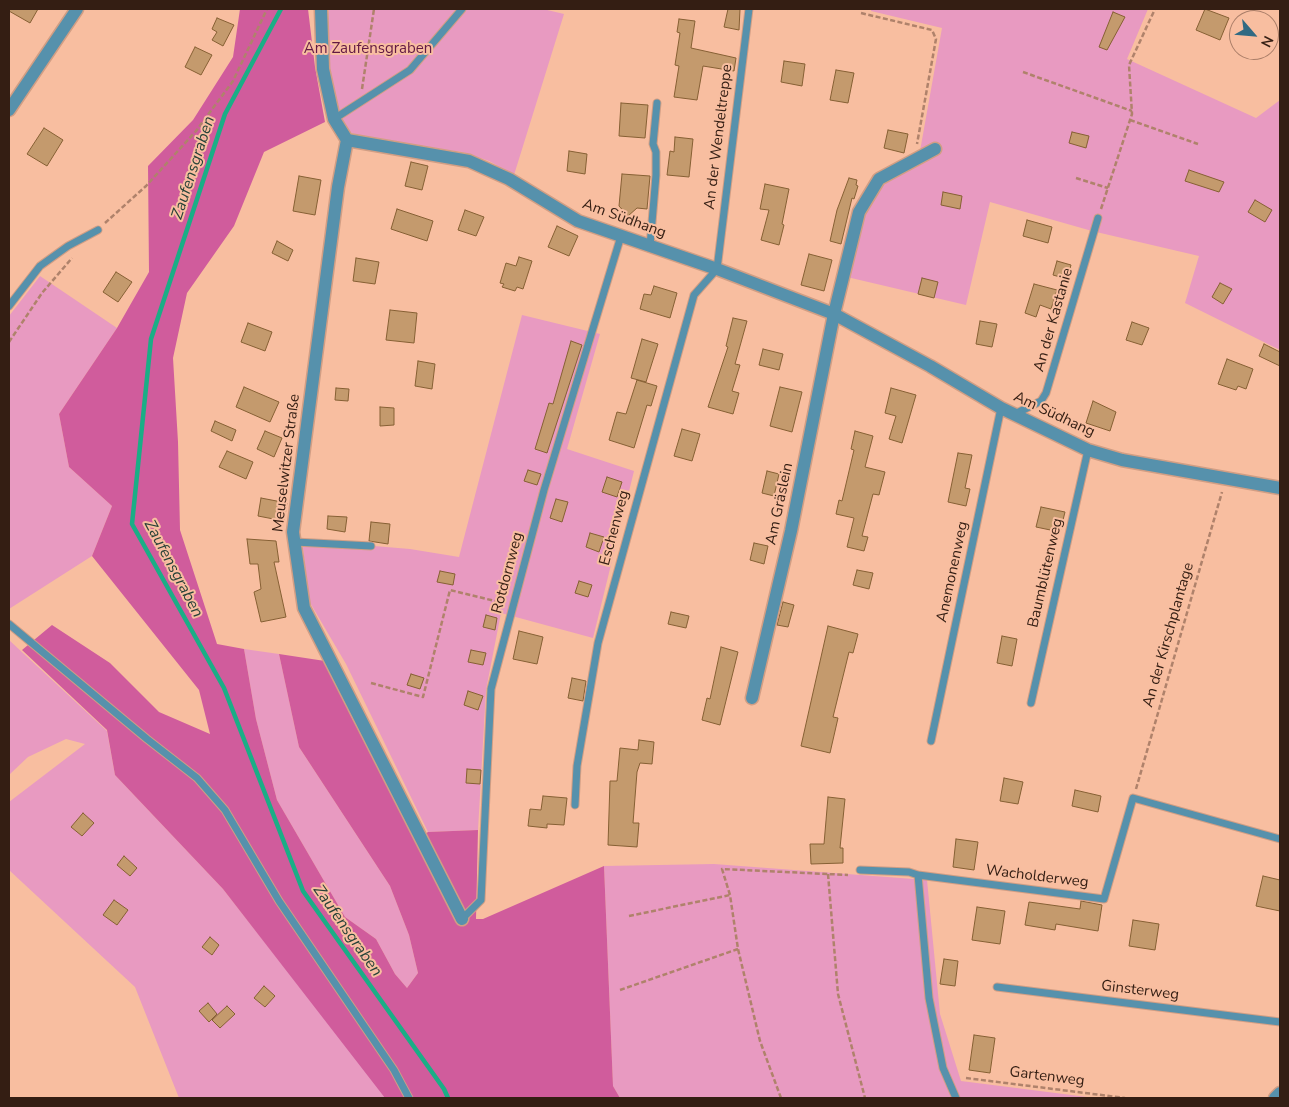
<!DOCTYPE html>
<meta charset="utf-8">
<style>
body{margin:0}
#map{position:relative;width:1289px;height:1107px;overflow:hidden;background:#f8bea0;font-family:"Nunito Sans",sans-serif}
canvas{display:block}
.frame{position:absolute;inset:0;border:10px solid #341e13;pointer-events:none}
.north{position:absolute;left:1229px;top:10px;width:50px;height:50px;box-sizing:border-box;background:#f8bea0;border:1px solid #aa7e68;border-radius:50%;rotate:117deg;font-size:14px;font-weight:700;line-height:20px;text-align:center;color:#341e13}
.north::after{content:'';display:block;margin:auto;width:18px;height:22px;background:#306a83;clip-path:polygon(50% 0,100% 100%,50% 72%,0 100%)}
</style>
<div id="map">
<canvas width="1289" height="1107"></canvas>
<div class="frame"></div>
<div class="north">N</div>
</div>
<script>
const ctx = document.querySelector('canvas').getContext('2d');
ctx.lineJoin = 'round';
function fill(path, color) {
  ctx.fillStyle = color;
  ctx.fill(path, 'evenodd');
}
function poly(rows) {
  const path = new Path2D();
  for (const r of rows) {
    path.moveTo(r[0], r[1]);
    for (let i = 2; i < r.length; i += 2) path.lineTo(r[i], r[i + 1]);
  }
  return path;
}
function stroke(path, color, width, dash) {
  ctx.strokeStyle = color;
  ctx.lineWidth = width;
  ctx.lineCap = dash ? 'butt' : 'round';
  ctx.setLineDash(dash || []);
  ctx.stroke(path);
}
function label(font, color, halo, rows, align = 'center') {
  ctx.font = font + ' "Nunito Sans",sans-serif';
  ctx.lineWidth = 4;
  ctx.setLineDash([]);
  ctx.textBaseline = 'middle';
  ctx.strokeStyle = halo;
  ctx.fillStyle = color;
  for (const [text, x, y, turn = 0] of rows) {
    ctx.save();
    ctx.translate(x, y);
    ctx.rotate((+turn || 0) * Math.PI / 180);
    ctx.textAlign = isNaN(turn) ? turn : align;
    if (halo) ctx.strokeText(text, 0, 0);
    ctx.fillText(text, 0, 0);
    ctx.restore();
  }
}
const green = poly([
 [329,9,543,9,564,14,514,175,489,161,462,152,373,140,349,132,339,118,331,82,326,40],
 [871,9,1148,9,1127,59,1256,118,1280,100,1280,350,1185,303,1199,256,1092,231,990,202,966,305,847,277,853,246,868,205,882,186,902,172,913,169,934,157,933,144,920,151,942,28,871,11],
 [40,276,117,328,59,414,69,467,112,506,92,556,9,609,9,316],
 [522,315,600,334,567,449,634,471,593,638,501,613,486,690,478,830,428,832,346,664,309,601,302,540,410,549,459,557],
 [9,640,107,731,115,775,223,889,387,1098,179,1098,135,987,9,870,9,802,85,744,66,739,28,757,9,775],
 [244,649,279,654,299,747,390,886,409,935,418,973,407,988,395,974,376,939,345,917,277,800,256,719],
 [714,864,927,880,940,1014,961,1081,1095,1098,620,1098,613,1086,604,866]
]);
const forest = poly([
 [240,9,308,9,315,67,325,122,264,152,234,226,187,293,173,358,178,442,180,530,217,644,244,649,256,719,277,800,345,917,376,939,395,974,407,988,418,973,409,935,390,886,299,747,279,654,325,661,352,718,416,840,428,832,478,830,476,919,483,919,604,866,613,1086,620,1098,385,1098,223,889,115,775,107,730,22,650,52,625,110,663,159,712,210,734,199,690,92,556,112,506,69,467,59,414,117,328,149,272,148,166,193,120,233,57]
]);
const stream = poly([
 [281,9,225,114,151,339,132,524,224,688,303,891,444,1089,448,1098]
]);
const building = poly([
 [9,9,38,9,30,23,9,11,9,9],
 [728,9,740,9,739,30,724,27,728,9],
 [1205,9,1229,18,1220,40,1196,30,1205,9],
 [1113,12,1125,17,1107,50,1099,47,1113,12],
 [217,18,234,25,223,46,212,40,217,32,212,29,217,18],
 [679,19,695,21,691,48,736,58,734,71,703,66,697,100,674,97,679,66,675,65,680,33,677,32,679,19],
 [195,47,212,55,201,75,185,67,195,47],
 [784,61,805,64,802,86,781,82,784,61],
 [836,70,854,73,848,103,830,100,836,70],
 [621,103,648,105,645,138,619,136,621,103],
 [44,128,63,140,47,166,27,154,44,128],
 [888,130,908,134,904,153,884,148,888,130],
 [1072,132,1089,136,1086,148,1069,143,1072,132],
 [675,137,693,139,689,177,667,175,670,151,674,152,675,137],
 [569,151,587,154,585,174,567,171,569,151],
 [411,162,428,166,422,190,405,186,411,162],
 [1189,170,1224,182,1219,192,1185,181,1189,170],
 [622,174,650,176,647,209,637,208,628,216,619,206,622,174],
 [299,176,321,180,315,215,293,211,299,176],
 [849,178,857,180,856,185,858,186,854,199,852,198,841,244,830,241,837,210,849,178],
 [765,184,789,189,782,224,784,225,779,245,761,240,769,210,760,209,765,184],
 [943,192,962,196,960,209,941,205,943,192],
 [1255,200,1272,210,1265,222,1248,212,1255,200],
 [397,209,433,221,427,241,391,229,397,209],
 [465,210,484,217,476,236,458,230,465,210],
 [1027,220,1052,227,1048,243,1023,236,1027,220],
 [557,226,578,236,569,256,548,247,557,226],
 [277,241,293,250,288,261,272,253,277,241],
 [809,254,832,260,824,291,801,285,809,254],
 [519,257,532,261,523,289,517,287,515,291,502,287,504,284,500,283,506,263,516,266,519,257],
 [356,258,379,262,375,284,353,281,356,258],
 [1057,261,1071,265,1067,279,1053,275,1057,261],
 [116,272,132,282,118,302,103,292,116,272],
 [922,278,938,282,934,298,918,294,922,278],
 [1220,283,1232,289,1223,304,1212,297,1220,283],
 [1034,284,1057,290,1051,309,1040,305,1036,317,1025,313,1034,284],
 [654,286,677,293,670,318,640,309,644,294,651,295,654,286],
 [390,310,417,313,414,343,386,340,390,310],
 [733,318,747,321,735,364,740,365,732,391,739,393,733,414,708,407,728,347,726,346,733,318],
 [980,321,997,324,992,347,976,344,980,321],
 [1132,322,1149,328,1142,345,1126,340,1132,322],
 [248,323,272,332,265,351,241,342,248,323],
 [642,339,658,344,646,382,631,378,642,339],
 [571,341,582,345,547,453,535,449,549,403,553,404,571,341],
 [1264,344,1280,352,1280,366,1259,356,1264,344],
 [763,349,783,354,779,370,759,365,763,349],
 [1227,359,1253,369,1246,389,1238,386,1236,390,1218,384,1227,359],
 [418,361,435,364,432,389,415,386,418,361],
 [637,380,657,386,651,406,647,405,634,448,609,440,617,412,626,414,637,380],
 [244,387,279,402,270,422,236,407,244,387],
 [780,387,802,392,792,432,770,426,780,387],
 [336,388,349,389,348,401,335,400,336,388],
 [891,388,916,395,902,443,889,439,896,416,885,413,891,388],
 [1093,401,1116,412,1110,431,1086,423,1093,401],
 [380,407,394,408,394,425,380,426,380,407],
 [215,421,236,430,232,441,211,431,215,421],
 [682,429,700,434,692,461,674,456,682,429],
 [265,431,282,438,274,457,257,449,265,431],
 [855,431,873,436,865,467,885,472,879,495,873,494,862,536,868,537,864,551,847,547,854,518,836,514,839,500,842,501,854,450,851,449,855,431],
 [227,451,253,462,246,479,219,467,227,451],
 [958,453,972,455,965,488,970,489,966,506,948,502,958,453],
 [528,470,541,474,537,485,524,481,528,470],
 [767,471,779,474,774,496,762,493,767,471],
 [607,477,622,482,617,497,602,492,607,477],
 [261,498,287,503,284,521,258,516,261,498],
 [556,499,568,502,562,522,550,518,556,499],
 [1041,507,1065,512,1060,532,1036,527,1041,507],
 [328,516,347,517,345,532,327,529,328,516],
 [371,522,390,524,388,544,369,541,371,522],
 [590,533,604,537,599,552,586,547,590,533],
 [247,539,276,541,279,562,274,562,286,617,261,622,254,592,261,589,258,564,250,564,247,539],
 [754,543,768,546,764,564,750,560,754,543],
 [857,570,873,573,869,589,853,585,857,570],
 [440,571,455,574,453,585,437,582,440,571],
 [579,581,592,585,588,597,575,593,579,581],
 [783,602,794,605,788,627,777,625,783,602],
 [671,612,689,616,686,628,668,624,671,612],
 [486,615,497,618,495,630,483,627,486,615],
 [828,626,858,634,853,653,849,652,833,717,838,718,830,753,801,746,828,626],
 [519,631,543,637,537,664,513,659,519,631],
 [1002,636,1017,639,1012,666,997,663,1002,636],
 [721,647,738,652,720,725,702,720,707,698,710,699,721,647],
 [471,650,486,653,483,665,468,662,471,650],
 [411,674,424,678,420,689,407,685,411,674],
 [572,678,586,681,583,701,568,698,572,678],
 [468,691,483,696,478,710,464,705,468,691],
 [639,740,654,742,652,764,640,763,637,772,633,823,639,823,637,847,608,845,610,781,617,781,620,748,638,750,639,740],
 [467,769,481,770,480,784,466,783,467,769],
 [1004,778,1023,782,1018,804,1000,801,1004,778],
 [1075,790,1101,796,1098,812,1072,806,1075,790],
 [543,796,567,798,564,825,547,824,547,828,528,826,530,809,541,810,543,796],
 [828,797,845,799,840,848,843,848,843,863,811,864,810,844,824,844,828,797],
 [83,813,94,823,82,836,71,827,83,813],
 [956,839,978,842,974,870,953,867,956,839],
 [124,856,137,868,130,876,117,865,124,856],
 [1263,876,1280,880,1280,911,1256,906,1263,876],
 [114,900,128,910,117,925,103,915,114,900],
 [1081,901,1102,905,1098,931,1056,924,1055,930,1025,925,1029,902,1080,909,1081,901],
 [977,907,1005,911,1000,944,972,940,977,907],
 [1133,920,1159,924,1155,950,1129,946,1133,920],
 [210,937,219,945,212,955,202,947,210,937],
 [944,959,958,961,955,986,940,984,944,959],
 [264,986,275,996,265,1007,254,998,264,986],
 [208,1003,217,1014,209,1022,199,1011,208,1003],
 [227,1006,235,1014,220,1028,212,1020,227,1006],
 [974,1035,995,1038,990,1073,969,1070,974,1035]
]);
const path = poly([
 [861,13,932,30,936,39,917,144],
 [1023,72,1132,111],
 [362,89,374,9],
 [1130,120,1198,144],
 [1076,178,1108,188],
 [1101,209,1132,114,1129,65,1155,9],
 [105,223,146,186,196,131,233,81,267,9],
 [9,342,42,293,72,258],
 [371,683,423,697,450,590,503,603],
 [1136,789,1222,492],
 [828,874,838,994,865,1098],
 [629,916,730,895],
 [620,990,738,949],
 [966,1078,1125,1098],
 [781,1098,760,1041,738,949,730,895,722,869,848,875]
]);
const lane = poly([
 [334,119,410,70,462,9],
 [650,246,656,175,656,152,653,144,657,103],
 [9,306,40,266,68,246,98,230],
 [1015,414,1041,401,1046,393,1098,218],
 [295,542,371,546],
 [9,624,147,739,197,778,225,810,279,901,394,1070,409,1098],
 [1031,703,1088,450],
 [931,741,1001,408],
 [575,805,577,766,598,643,694,295,717,269,749,9],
 [860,870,909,872,918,875,1104,899,1133,798,1280,839],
 [918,875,929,998,943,1068,956,1098],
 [462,919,481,900,491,689,544,490,621,236],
 [997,987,1280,1022]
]);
const street = poly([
 [321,9,323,69,334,119,347,140,338,187,293,532,304,608,462,919],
 [9,110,77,9],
 [347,140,469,161,509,179,578,221,717,269,834,314,930,366,1001,408,1088,450,1122,460,1280,488],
 [752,698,791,531,834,314,859,212,879,179,935,149],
 [1275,1098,1280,1093]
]);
const parkNames = [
 ["Am Zaufensgraben",368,49]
];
const streetNames = [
 ["An der Wendeltreppe",719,137,-83],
 ["Am Südhang",624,219,20],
 ["An der Kastanie",1054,320,-74],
 ["Am Südhang",1054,415,25],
 ["Meuselwitzer Straße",287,463,-83],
 ["Am Gräslein",780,504,-78],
 ["Eschenweg",615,528,-75],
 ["Anemonenweg",953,572,-78],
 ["Rotdornweg",508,573,-75],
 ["Baumblütenweg",1046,573,-77],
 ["An der Kirschplantage",1169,635,-74],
 ["Wacholderweg",1037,877,7],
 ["Ginsterweg",1140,991,7],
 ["Gartenweg",1047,1077,7]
];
const waterNames = [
 ["Zaufensgraben",194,168,-72],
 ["Zaufensgraben",173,569,62],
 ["Zaufensgraben",347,931,55]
];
fill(green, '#e89ac1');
fill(forest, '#d05c9c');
stroke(stream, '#1aae86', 4.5);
fill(building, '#c49a6d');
stroke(building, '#866034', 1);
stroke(lane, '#d19e84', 9);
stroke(street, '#d19e84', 15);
stroke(path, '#af826b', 2.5, [5, 2.5]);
stroke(lane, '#5691ac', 7);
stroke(street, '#5691ac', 12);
label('15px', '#621944', '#f8bea0', parkNames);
label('15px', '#341e13', '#f8bea0', streetNames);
label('italic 16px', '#274238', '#f8bea0', waterNames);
</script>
